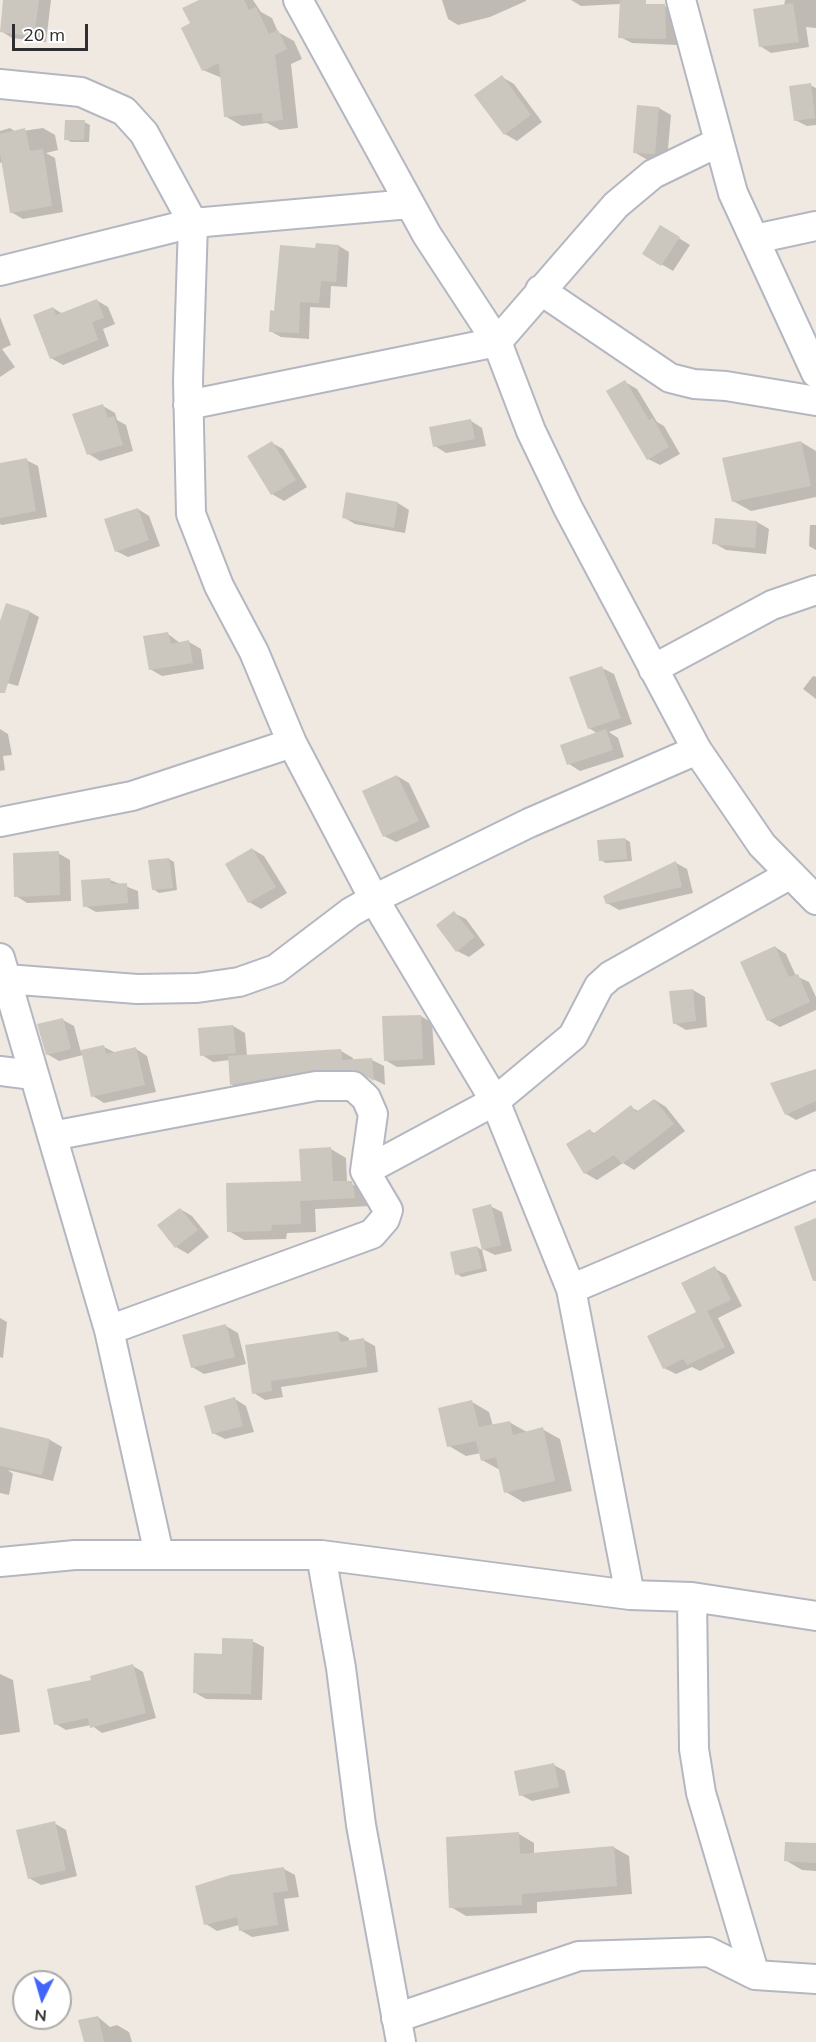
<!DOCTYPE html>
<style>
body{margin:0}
#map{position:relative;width:816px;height:2042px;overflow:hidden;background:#efe9e1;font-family:Mulish,sans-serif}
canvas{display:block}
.north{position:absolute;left:12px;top:1970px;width:60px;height:60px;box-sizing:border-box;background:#fff;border:2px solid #ababab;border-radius:50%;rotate:185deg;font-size:16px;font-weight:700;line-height:24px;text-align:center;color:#2e2e2e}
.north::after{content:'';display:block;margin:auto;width:21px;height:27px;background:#4264fb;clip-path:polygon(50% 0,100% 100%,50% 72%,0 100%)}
.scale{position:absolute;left:12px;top:24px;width:76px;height:27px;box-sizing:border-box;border:3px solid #2e2e2e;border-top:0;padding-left:8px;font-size:18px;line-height:21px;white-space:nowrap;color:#2e2e2e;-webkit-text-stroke:4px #fff;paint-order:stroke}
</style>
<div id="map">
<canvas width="816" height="2042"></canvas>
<div class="north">N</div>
<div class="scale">20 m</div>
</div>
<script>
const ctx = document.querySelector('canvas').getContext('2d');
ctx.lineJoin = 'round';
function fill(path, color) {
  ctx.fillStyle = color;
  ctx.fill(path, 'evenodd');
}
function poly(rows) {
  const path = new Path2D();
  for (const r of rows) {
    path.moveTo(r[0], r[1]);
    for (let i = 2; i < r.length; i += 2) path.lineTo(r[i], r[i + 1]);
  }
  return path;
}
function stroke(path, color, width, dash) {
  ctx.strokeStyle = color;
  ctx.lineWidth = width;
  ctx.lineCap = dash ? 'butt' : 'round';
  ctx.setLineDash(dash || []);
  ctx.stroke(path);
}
const shadow = poly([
 [5,0,51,0,46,42,12,38,1,31],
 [202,0,253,0,261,12,272,18,278,32,294,41,302,59,291,64,298,128,280,130,267,123,242,126,225,116,222,78,203,70,192,24],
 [442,0,526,0,526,1,490,17,458,25,448,19],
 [571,0,620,0,620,4,581,6],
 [785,0,816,0,816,28,806,27,809,47,771,53,760,46,784,6],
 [665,6,676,13,677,45,632,43,620,37],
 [502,77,514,84,542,122,517,141,505,134],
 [810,85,816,88,816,125,807,126,795,120],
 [638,107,659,108,671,115,667,160,646,159,634,152],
 [84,122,90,125,89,142,71,142,66,139],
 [10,128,16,132,43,128,55,135,58,150,46,153,55,158,63,212,23,219,11,212,3,162,0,163,0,131],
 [661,227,690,245,673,271,644,254],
 [339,246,349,252,347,287,331,286,330,308,310,307,309,339,281,337,270,331,316,249],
 [96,300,108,307,115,324,103,329,109,346,63,365,51,358,53,308,63,314],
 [0,317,11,345,2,349,15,367,0,377],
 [625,382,637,389,657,422,664,426,680,454,660,465,648,459],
 [103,406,115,413,117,420,126,425,133,451,100,461,89,454],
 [471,421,482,428,486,446,446,453,435,446],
 [801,442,816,451,816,497,751,511,733,501],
 [272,443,283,449,307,487,284,501,272,494,249,457],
 [26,460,38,466,47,517,2,525,0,524,0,464],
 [398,503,409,510,405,533,355,524,343,517],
 [138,509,149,516,160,546,128,557,116,551],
 [716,520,757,522,769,529,766,554,726,550,714,543],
 [810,525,816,525,816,550,809,546],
 [30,612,39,617,18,686,0,681,0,628],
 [168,634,180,643,189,642,201,649,204,669,162,676,150,669],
 [602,668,614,674,632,724,609,732,618,738,624,757,580,771,569,764,598,734,589,728],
 [813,676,816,677,816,699,803,689],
 [0,729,8,734,12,755,3,756,5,770,0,771],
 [397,776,409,783,430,827,396,842,384,836],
 [625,839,630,842,632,861,606,863,600,860],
 [252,849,264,856,287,893,261,909,249,902,227,865],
 [58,853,70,860,71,901,27,903,16,896],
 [169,859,174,862,177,890,159,893,153,889],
 [676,863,687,869,693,893,619,910,607,903],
 [110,880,138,891,139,909,96,912,85,906],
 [454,913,466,919,485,945,469,957,457,951],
 [775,947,786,954,796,976,809,982,816,997,816,1010,780,1027,768,1020],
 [693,990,705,997,707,1027,686,1030,674,1023],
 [421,1016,432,1023,435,1065,397,1067,385,1060],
 [63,1020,74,1026,81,1052,104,1047,116,1053,136,1049,147,1056,156,1092,104,1103,93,1096,83,1055,59,1061,47,1054],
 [233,1026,245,1033,247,1056,341,1051,353,1058,353,1061,372,1060,384,1066,385,1085,367,1076,329,1075,243,1091,232,1085,230,1060,213,1062,202,1055],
 [816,1070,816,1111,796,1120,786,1114],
 [655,1100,666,1107,685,1131,634,1170,623,1163,597,1180,585,1173,590,1131,596,1134,631,1107,640,1112],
 [331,1149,346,1158,347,1182,367,1191,370,1206,315,1209,316,1232,287,1233,286,1239,244,1240,229,1231,302,1183],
 [490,1206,502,1212,512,1251,495,1255,483,1249],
 [180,1209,192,1216,209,1237,188,1254,176,1247],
 [477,1247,482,1250,487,1271,462,1277,457,1274],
 [714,1268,726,1275,742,1306,718,1318,735,1353,700,1371,692,1367,676,1374,664,1368,698,1313],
 [0,1318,7,1322,3,1358,0,1357],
 [226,1326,238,1333,246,1364,204,1374,192,1367],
 [338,1332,349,1338,349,1342,364,1340,375,1346,378,1372,281,1387,283,1397,265,1400,254,1393],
 [235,1399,246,1406,254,1432,225,1439,213,1433],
 [472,1402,489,1412,493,1426,509,1422,527,1432,542,1429,560,1439,572,1491,523,1502,506,1492,500,1470,482,1460,481,1453,466,1456,449,1446],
 [0,1428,50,1440,62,1447,53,1481,8,1470,13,1474,9,1495,0,1493],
 [252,1641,264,1647,262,1700,206,1699,194,1692,223,1655],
 [133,1666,143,1672,156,1718,102,1733,91,1725,66,1730,56,1724,93,1681],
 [0,1674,13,1680,20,1732,0,1735],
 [554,1765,565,1771,570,1793,532,1801,521,1795],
 [54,1823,66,1830,77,1876,41,1885,29,1878],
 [519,1834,534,1843,534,1854,613,1847,629,1856,632,1894,537,1902,537,1913,466,1916,451,1907],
 [816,1845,816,1871,802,1870,785,1860],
 [284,1869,295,1875,299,1897,284,1899,289,1931,252,1937,240,1930,239,1925,217,1931,206,1924],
 [98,2017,110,2027,117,2025,129,2032,132,2042,85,2042]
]);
const building = poly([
 [3,0,39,0,34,37,0,32],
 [199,0,244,0,249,10,256,7,269,34,278,30,287,49,275,55,283,120,263,122,262,113,224,117,219,63,202,71,181,28,190,23,182,8],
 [620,0,646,0,646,4,665,4,666,39,618,38],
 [793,3,799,42,759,47,753,9],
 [502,75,531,115,504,135,474,95],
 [811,83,815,118,794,121,789,86],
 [637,105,659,107,655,154,633,153],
 [65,120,85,120,84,140,64,140],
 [25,128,30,151,43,149,52,206,10,213,0,153,0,134],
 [660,225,680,237,661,266,642,254],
 [316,243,339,245,336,282,321,281,319,303,300,302,299,333,269,332,270,310,274,311,280,245,315,248],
 [97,299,104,318,92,322,98,340,50,359,33,315,53,307,56,315],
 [625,380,649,420,653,418,669,447,647,460,606,391],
 [103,404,108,418,114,416,123,445,87,455,72,414],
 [471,419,475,439,433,447,429,427],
 [272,441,296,480,271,495,247,456],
 [801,441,811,486,732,502,722,458],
 [27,458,36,511,0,518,0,463],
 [346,492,398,502,394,528,342,518],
 [138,508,149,540,115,552,104,519],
 [715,518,757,521,755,548,712,544],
 [6,603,30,611,5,693,0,693,0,621],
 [168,632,171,644,189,640,193,663,149,670,143,636],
 [602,666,621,718,588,729,569,677],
 [606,729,613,750,567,765,560,745],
 [397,775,419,821,383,837,362,791],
 [625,838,627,859,599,861,597,840],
 [252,848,276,887,248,903,225,864],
 [59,851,60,895,14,897,13,853],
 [169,858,173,888,152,890,148,860],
 [676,861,682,887,606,904,603,896],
 [110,878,111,884,127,883,128,903,83,907,81,880],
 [454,911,475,937,456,952,436,925],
 [775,946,789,977,798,974,810,1002,767,1021,740,962],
 [693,989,696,1021,673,1024,669,991],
 [421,1015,423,1059,384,1061,382,1016],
 [63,1018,71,1049,46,1055,37,1024],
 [233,1025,236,1053,200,1056,198,1028],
 [104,1045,106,1054,136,1047,145,1085,91,1097,81,1050],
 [341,1049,342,1060,372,1058,374,1081,354,1070,316,1070,230,1085,228,1056],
 [816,1069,816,1101,785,1115,770,1083],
 [654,1099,674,1124,622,1164,614,1155,584,1174,566,1144,590,1129,593,1134,631,1105,636,1112],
 [331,1147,333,1181,352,1181,355,1198,300,1201,301,1224,272,1225,271,1231,227,1232,226,1183,301,1181,299,1149],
 [491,1204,501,1245,482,1250,472,1209],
 [180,1208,198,1230,175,1248,157,1225],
 [816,1218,816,1281,813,1281,794,1227],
 [477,1246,482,1268,455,1275,450,1252],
 [715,1266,731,1300,707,1311,725,1347,687,1365,683,1359,663,1369,647,1336,696,1312,681,1283],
 [226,1324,235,1357,191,1368,182,1335],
 [338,1331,340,1342,364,1338,367,1367,271,1381,272,1391,252,1394,245,1345],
 [235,1397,243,1426,212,1434,204,1406],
 [472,1400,479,1427,510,1421,513,1435,543,1427,555,1481,504,1493,496,1457,481,1461,476,1441,447,1447,438,1408],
 [0,1427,50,1439,42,1475,0,1466],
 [222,1638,253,1639,251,1694,193,1693,194,1653,222,1654],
 [133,1664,146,1713,90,1728,88,1718,54,1725,47,1689,91,1680,90,1676],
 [554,1763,559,1787,519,1796,514,1771],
 [55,1821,66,1870,28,1879,16,1830],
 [519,1832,520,1854,614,1846,617,1886,522,1894,522,1905,449,1908,446,1837],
 [785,1842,816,1843,816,1863,784,1861],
 [284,1867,288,1891,273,1893,278,1925,239,1931,237,1917,204,1925,195,1886,230,1875],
 [98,2016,104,2042,84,2042,78,2020]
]);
const minor = poly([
 [298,0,427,235,497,342,531,431,568,508,697,750,762,845,816,900],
 [681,0,733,193,816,373],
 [0,84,81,92,124,111,144,133,193,223,410,204],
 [755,239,816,226],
 [0,271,193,223,188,381,191,514,219,586,254,652,292,743,132,796,0,822],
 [540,290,670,378,694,384,726,386,816,401],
 [188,405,497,342,616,205,653,174,719,142],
 [653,669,772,605,816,590],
 [292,743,374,899,495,1101,571,1289,630,1595],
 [0,958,109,1330,159,1554],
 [6,979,137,989,197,988,239,982,276,969,351,912,374,899,529,823,697,750],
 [0,1071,33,1075],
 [52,1136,316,1086,353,1086,366,1098,373,1114,365,1171,388,1210,385,1219,372,1234,109,1330],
 [365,1171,495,1101,573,1036,599,986,610,976,789,875],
 [571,1289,816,1185],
 [321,1555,341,1668,361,1825,401,2042],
 [0,1562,75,1555,321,1555,630,1595,692,1597,816,1616],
 [692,1597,694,1749,701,1793,755,1975,816,1979],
 [396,2018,579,1956,709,1952,755,1975]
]);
fill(shadow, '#0003');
fill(building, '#cbc7bf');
stroke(minor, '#b4b7c1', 32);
stroke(minor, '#fff', 28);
</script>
